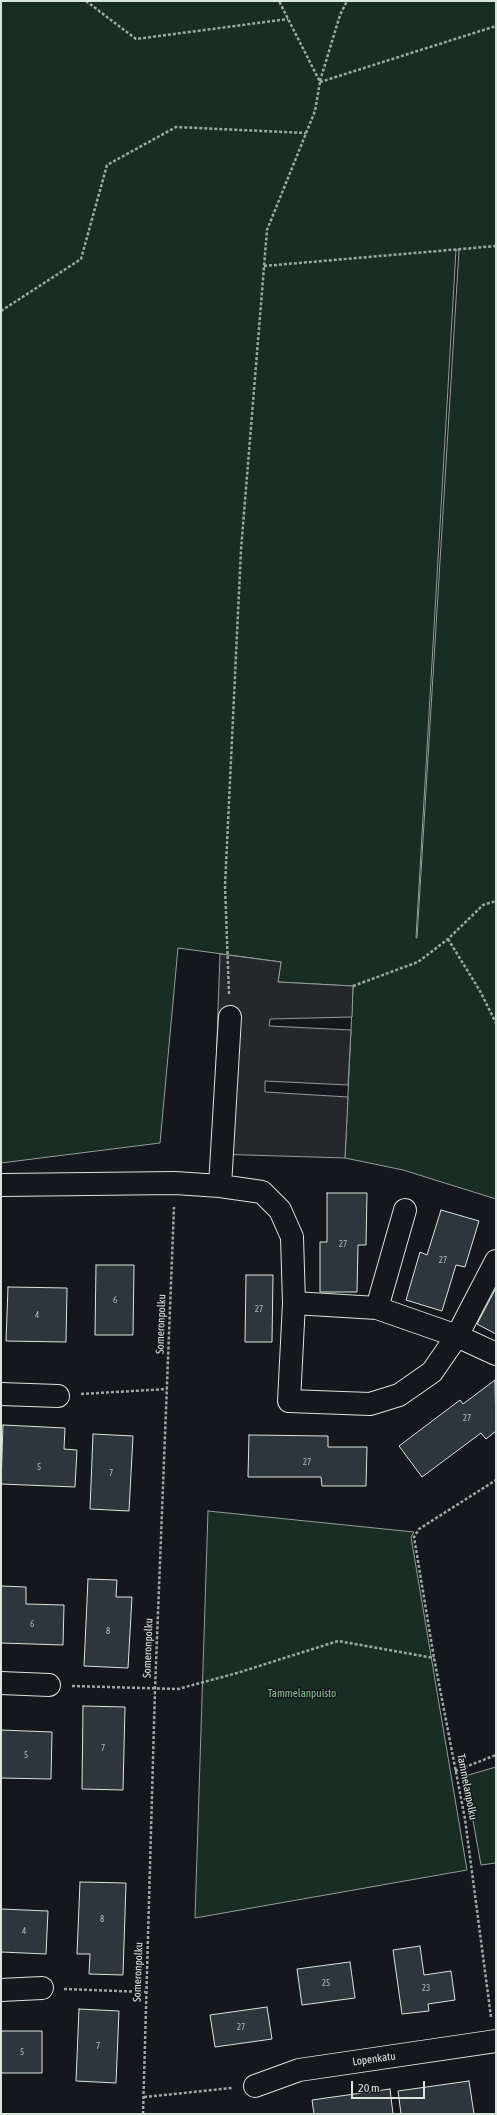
<!DOCTYPE html>
<style>
body{margin:0}
#map{position:relative;width:497px;height:2115px;overflow:hidden;background:#14181c;font-family:"Asap Condensed",sans-serif}
canvas{display:block}
.frame{position:absolute;inset:0;border:2px solid #d8e6dc;pointer-events:none}
.scale{position:absolute;left:351px;top:2081px;width:74px;height:18px;box-sizing:border-box;border:2px solid #d8e6dc;border-top:0;padding-left:5px;font-size:12px;line-height:14px;white-space:nowrap;color:#d8e6dc;-webkit-text-stroke:3px #14181c;paint-order:stroke}
</style>
<div id="map">
<canvas width="497" height="2115"></canvas>
<div class="frame"></div>
<div class="scale">20 m</div>
</div>
<script>
const ctx = document.querySelector('canvas').getContext('2d');
ctx.lineJoin = 'round';
function fill(path, color) {
  ctx.fillStyle = color;
  ctx.fill(path, 'evenodd');
}
function poly(rows) {
  const path = new Path2D();
  for (const r of rows) {
    path.moveTo(r[0], r[1]);
    for (let i = 2; i < r.length; i += 2) path.lineTo(r[i], r[i + 1]);
  }
  return path;
}
function stroke(path, color, width, dash) {
  ctx.strokeStyle = color;
  ctx.lineWidth = width;
  ctx.lineCap = dash ? 'butt' : 'round';
  ctx.setLineDash(dash || []);
  ctx.stroke(path);
}
function label(font, color, halo, rows, align = 'center') {
  ctx.font = font + ' "Asap Condensed",sans-serif';
  ctx.lineWidth = 3;
  ctx.setLineDash([]);
  ctx.textBaseline = 'middle';
  ctx.strokeStyle = halo;
  ctx.fillStyle = color;
  for (const [text, x, y, turn = 0] of rows) {
    ctx.save();
    ctx.translate(x, y);
    ctx.rotate((+turn || 0) * Math.PI / 180);
    ctx.textAlign = isNaN(turn) ? turn : align;
    if (halo) ctx.strokeText(text, 0, 0);
    ctx.fillText(text, 0, 0);
    ctx.restore();
  }
}
const green = poly([
 [1,1,496,1,496,1199,403,1170,345,1158,353,986,278,982,281,962,178,948,160,1143,1,1163,1,1],
 [456,250,459,250,417,938,416,938,456,250],
 [208,1511,414,1532,411,1537,467,1870,195,1918,208,1511],
 [496,1767,496,1863,481,1865,465,1776,496,1767]
]);
const parking = poly([
 [220,954,281,962,278,982,353,986,352,1017,270,1019,269,1026,351,1030,348,1085,265,1081,265,1092,348,1097,345,1158,213,1154,220,954]
]);
const building = poly([
 [327,1193,367,1193,366,1245,358,1245,357,1292,320,1292,320,1242,327,1242,327,1193],
 [441,1210,479,1221,465,1267,456,1265,442,1311,406,1300,420,1252,427,1255,441,1210],
 [96,1265,134,1265,133,1335,95,1335,96,1265],
 [246,1275,273,1275,272,1342,245,1342,246,1275],
 [8,1287,67,1288,66,1342,6,1341,8,1287],
 [496,1288,496,1334,477,1324,496,1288],
 [495,1380,496,1431,486,1439,481,1433,422,1477,399,1446,460,1400,463,1404,495,1380],
 [3,1425,65,1428,64,1449,77,1450,75,1487,1,1484,3,1425],
 [93,1434,133,1436,129,1511,90,1509,93,1434],
 [249,1435,328,1436,328,1447,367,1447,366,1486,322,1486,321,1477,248,1477,249,1435],
 [88,1579,117,1580,116,1597,132,1597,128,1668,84,1666,88,1579],
 [1,1586,26,1587,26,1604,64,1605,63,1645,1,1643,1,1586],
 [83,1706,125,1707,123,1790,82,1789,83,1706],
 [1,1730,52,1732,51,1779,1,1778,1,1730],
 [80,1882,126,1883,123,1975,89,1974,90,1954,77,1954,80,1882],
 [1,1909,48,1911,46,1954,1,1952,1,1909],
 [420,1946,424,1975,451,1971,455,2000,428,2004,429,2011,402,2014,393,1950,420,1946],
 [350,1962,355,1998,302,2005,297,1969,350,1962],
 [267,2007,272,2039,215,2047,210,2015,267,2007],
 [79,2009,119,2011,116,2083,76,2081,79,2009],
 [1,2031,42,2031,42,2073,1,2073,1,2031],
 [469,2081,474,2114,401,2114,398,2091,469,2081],
 [390,2089,393,2114,314,2114,312,2100,390,2089]
]);
const path = poly([
 [86,1,136,39,288,19],
 [320,81,340,15,347,1],
 [320,82,496,26],
 [264,266,496,246],
 [1,311,81,259,107,165,176,127,306,133],
 [448,939,480,991,496,1023],
 [353,986,418,962,448,939,483,905,496,901],
 [229,994,225,886,241,550,267,230,315,111,320,82,279,1],
 [81,1394,167,1389],
 [72,1686,178,1689,237,1673,338,1641,434,1658],
 [455,1771,496,1755],
 [64,1989,145,1992],
 [491,2017,465,1819,434,1658,414,1537,419,1529,496,1480],
 [144,2097,232,2088],
 [143,2114,155,1689,174,1207]
]);
const minor = poly([
 [230,1017,220,1186,262,1192,280,1210,292,1237,294,1303],
 [1,1185,175,1183,220,1186],
 [496,1261,457,1336,432,1372,399,1395,370,1404,289,1401,294,1303,377,1308,457,1336,496,1354],
 [377,1308,405,1210],
 [1,1394,58,1396],
 [1,1683,49,1685],
 [1,1990,42,1988],
 [255,2086,299,2070,496,2041]
]);
const numberNames = [
 ["27",343,1244],
 ["27",443,1260],
 ["6",115,1300],
 ["27",259,1309],
 ["4",37,1315],
 ["27",467,1418],
 ["27",307,1462],
 ["5",39,1467],
 ["7",111,1473],
 ["6",32,1624],
 ["8",108,1631],
 ["7",103,1748],
 ["5",26,1755],
 ["8",102,1919],
 ["4",24,1931],
 ["25",326,1983],
 ["23",426,1988],
 ["27",241,2027],
 ["7",98,2046],
 ["5",22,2052]
];
const streetNames = [
 ["Someronpolku",161,1324,-88],
 ["Someronpolku",148,1648,-88],
 ["Tammelanpolku",467,1787,79],
 ["Someronpolku",138,1972,-88],
 ["Lopenkatu",374,2059,-8]
];
const parkNames = [
 ["Tammelanpuisto",302,1694]
];
fill(green, '#1a2d24');
stroke(green, '#939e99', 1);
fill(parking, '#24282b');
stroke(parking, '#939e99', 1);
fill(building, '#2c363c');
stroke(building, '#d8e6dc', 1);
stroke(minor, '#d8e6dc', 24);
stroke(path, '#9da8a2', 2.5, [3, 2]);
stroke(minor, '#14181c', 22);
label('9px', '#adbab4', null, numberNames);
label('11px', '#d8e6dc', '#14181c', streetNames);
label('11px', '#8ac095', '#14181c', parkNames);
</script>
